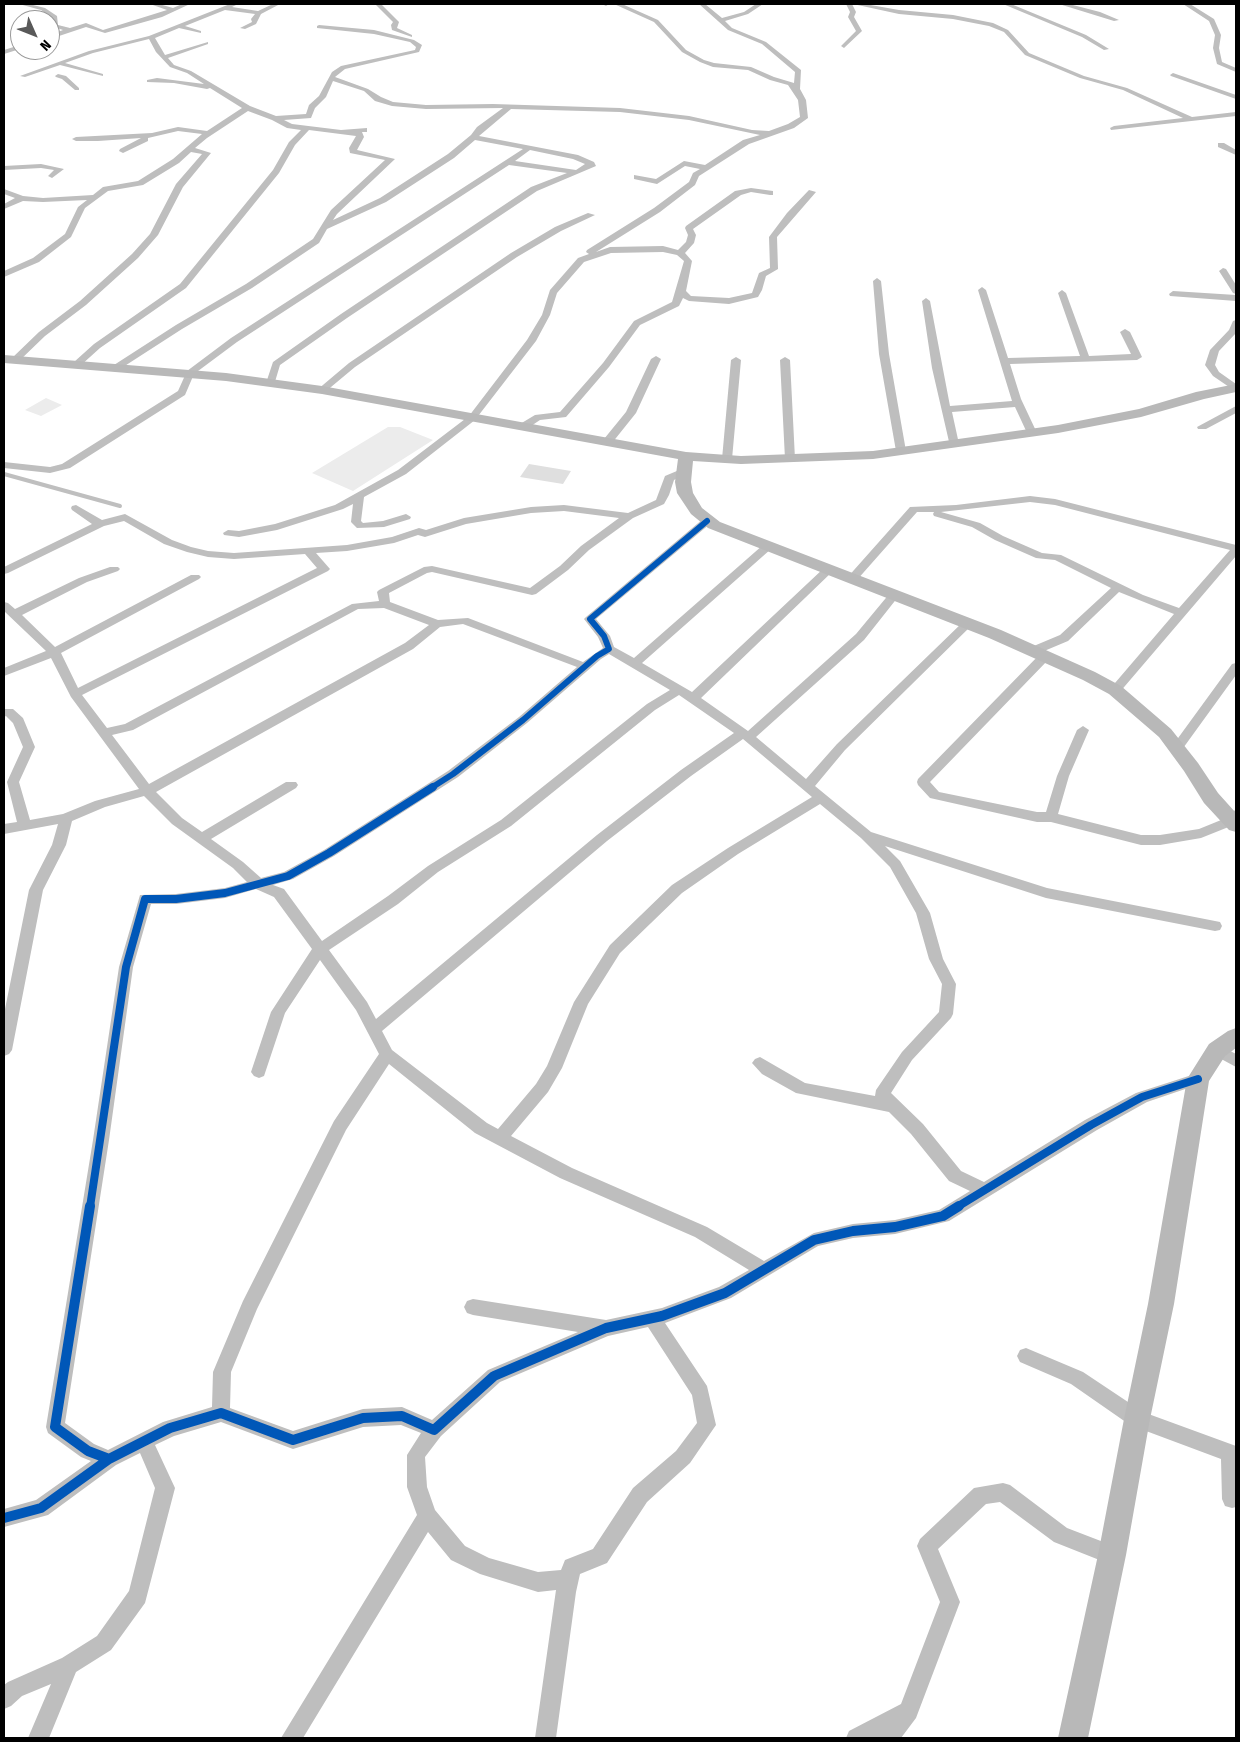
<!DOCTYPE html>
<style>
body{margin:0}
#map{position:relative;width:1240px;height:1742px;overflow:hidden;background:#fff;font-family:"Fira Sans Condensed",sans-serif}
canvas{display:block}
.frame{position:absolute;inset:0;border:5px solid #000;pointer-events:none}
.north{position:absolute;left:10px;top:10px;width:50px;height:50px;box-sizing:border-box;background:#fff;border:1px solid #999;border-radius:50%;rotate:134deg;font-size:14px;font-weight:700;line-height:20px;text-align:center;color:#000}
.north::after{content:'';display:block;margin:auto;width:18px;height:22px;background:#595959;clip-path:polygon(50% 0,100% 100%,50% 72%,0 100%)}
</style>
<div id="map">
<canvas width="1240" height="1742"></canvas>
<div class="frame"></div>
<div class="north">N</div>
</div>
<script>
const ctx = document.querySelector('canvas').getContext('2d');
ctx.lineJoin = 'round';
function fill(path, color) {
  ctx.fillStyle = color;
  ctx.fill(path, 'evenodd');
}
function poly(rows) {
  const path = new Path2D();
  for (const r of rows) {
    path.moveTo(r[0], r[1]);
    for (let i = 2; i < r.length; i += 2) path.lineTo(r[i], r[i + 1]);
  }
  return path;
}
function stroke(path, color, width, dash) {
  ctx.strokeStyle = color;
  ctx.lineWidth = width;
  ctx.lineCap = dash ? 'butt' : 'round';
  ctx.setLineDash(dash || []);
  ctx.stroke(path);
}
const green = poly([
 [46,398,62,405,41,416,25,410],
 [388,427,400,427,433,440,353,491,312,473]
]);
const stream = poly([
 [4,474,120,506]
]);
const building = poly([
 [529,464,571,471,563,484,520,477]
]);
const street = poly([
 [19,4,29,4,45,8,57,16,58,25,70,28,86,23,103,30,167,10,150,4,159,4,173,8,182,4,190,4,162,17,105,33,86,27,50,39,50,35,63,30,54,27,51,24,52,18,41,10,19,4],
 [230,4,238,4,232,7,258,11,273,4,280,4,261,14,256,24,245,29,240,28,252,22,251,19,255,14,225,10,185,26,201,31,201,33,179,28,155,38,165,55,208,42,208,44,168,58,174,65,191,71,250,106,276,116,306,114,309,105,319,96,332,72,341,66,415,50,416,47,410,42,374,34,317,28,317,26,319,25,374,30,414,40,422,45,419,52,345,69,335,77,368,89,381,97,393,102,426,105,493,104,620,108,689,116,752,130,769,131,788,124,800,117,798,100,788,85,770,80,748,70,713,67,700,62,682,52,654,22,614,4,622,4,658,20,686,50,704,60,714,63,751,67,774,77,794,83,795,72,762,44,728,30,699,4,705,4,722,18,744,12,756,4,763,4,748,14,725,21,732,28,766,42,801,70,800,89,806,100,808,118,794,128,749,144,699,176,695,185,660,212,596,252,610,247,663,246,678,250,686,242,688,235,685,228,686,226,735,191,751,188,773,191,773,195,770,195,751,192,741,195,693,229,696,235,694,243,685,253,692,261,686,291,691,296,729,298,752,293,759,273,770,268,769,237,787,213,809,190,816,192,777,237,778,269,766,276,762,290,758,297,729,304,689,301,683,298,679,306,640,325,609,367,566,417,540,420,528,428,520,428,520,424,535,415,560,412,603,363,634,321,672,302,684,261,677,255,663,252,611,253,584,262,557,293,550,315,536,341,475,420,406,474,364,497,361,521,363,523,383,521,406,514,411,517,410,519,384,527,357,528,351,522,353,504,343,509,277,530,239,537,224,535,223,533,228,530,239,531,275,524,335,505,398,470,469,416,527,340,542,315,550,290,578,258,589,254,586,252,587,250,654,208,689,182,693,173,700,169,685,166,657,184,634,179,634,175,656,179,684,161,705,165,743,140,760,135,689,120,620,112,511,109,479,136,578,155,594,162,596,166,537,191,347,318,280,365,274,385,271,386,266,383,273,362,341,314,531,187,567,173,509,165,237,342,194,374,185,395,70,468,50,473,4,468,4,462,50,467,62,464,178,391,187,371,231,338,523,149,475,140,454,158,386,202,327,229,319,243,252,288,182,329,120,369,114,369,114,365,176,325,246,284,313,239,331,210,385,160,350,153,349,148,356,136,309,130,295,145,279,173,186,288,100,348,80,366,74,366,74,362,94,344,180,284,273,170,289,142,301,130,287,128,272,120,248,111,207,138,195,148,211,153,183,187,158,235,138,258,86,305,45,336,18,362,12,362,12,358,39,332,80,301,132,254,150,234,176,184,202,154,191,152,179,163,143,185,108,191,85,208,71,237,39,262,4,277,4,271,33,258,65,234,78,207,87,200,43,202,23,201,4,209,4,204,15,198,4,194,4,189,23,196,43,198,93,195,103,187,138,181,173,159,202,134,178,131,148,138,148,141,123,153,119,151,120,149,141,138,98,141,76,141,72,139,76,137,152,133,178,127,207,131,242,108,210,88,207,89,174,83,147,82,147,80,157,78,204,84,187,73,170,67,156,52,149,39,93,53,65,63,103,74,103,76,60,65,25,77,20,76,89,51,149,36,230,4],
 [333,81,364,91,375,101,392,106,426,109,503,108,477,127,471,135,448,154,380,198,333,220,337,214,395,159,357,150,364,137,362,132,367,132,367,128,341,130,292,124,284,120,311,118,315,108,326,97,333,81],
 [530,150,573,159,585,164,576,170,515,161,530,150],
 [375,4,381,4,399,22,397,28,412,35,412,37,392,30,391,25,393,22,375,4],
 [602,4,609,4,606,6,602,4],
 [846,4,852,4,856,12,854,17,862,31,844,48,841,46,856,31,848,17,850,12,846,4],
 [853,4,865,4,899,10,953,15,993,23,1008,30,1029,53,1084,76,1127,88,1192,117,1236,112,1236,116,1111,130,1110,128,1114,126,1183,118,1123,90,1080,78,1025,55,1004,32,989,26,953,19,899,14,853,4],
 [1003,4,1011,4,1086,35,1109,49,1104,50,1082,37,1003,4],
 [1059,4,1069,4,1100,12,1119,20,1114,21,1059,4],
 [1183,4,1190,4,1214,19,1221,35,1219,48,1222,62,1236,68,1236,72,1217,64,1213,48,1215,35,1209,21,1183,4],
 [20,45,20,49,4,54,4,50,20,45],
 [1173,73,1236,95,1236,99,1171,76,1170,75,1173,73],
 [58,74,66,76,79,88,79,90,75,90,62,79,56,77,55,76,58,74],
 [1218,143,1224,143,1236,150,1236,155,1218,147,1218,143],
 [41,164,64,169,52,178,48,176,54,170,41,168,4,170,4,166,41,164],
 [588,213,595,215,561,231,517,257,355,367,325,392,319,392,317,390,349,363,511,253,555,227,588,213],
 [1223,268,1226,269,1236,285,1236,294,1233,293,1219,271,1223,268],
 [877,278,881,281,889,354,906,451,901,454,896,451,879,354,873,281,877,278],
 [982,287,986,290,1008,358,1080,356,1058,293,1062,290,1066,293,1089,356,1131,354,1120,332,1125,329,1130,332,1142,357,1137,360,1010,364,1021,399,1037,433,1036,435,1028,435,1015,407,952,412,959,444,954,447,950,446,932,368,922,301,926,298,930,301,950,406,1012,401,978,290,982,287],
 [1173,291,1236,295,1236,301,1170,296,1169,294,1173,291],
 [1236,320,1236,333,1219,351,1215,365,1219,372,1236,384,1235,391,1213,376,1205,365,1210,350,1229,330,1233,321,1236,320],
 [656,356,661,359,636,413,612,443,604,443,604,439,626,412,651,359,656,356],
 [736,357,741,360,732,459,727,462,722,459,731,360,736,357],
 [785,357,790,360,795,459,790,462,785,459,780,360,785,357],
 [1236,406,1236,413,1206,429,1198,429,1197,427,1236,406],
 [684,468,689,471,674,480,669,495,664,504,633,518,589,550,568,570,536,594,532,595,432,572,427,573,389,593,390,602,438,620,468,618,583,662,603,648,598,637,584,619,586,617,703,519,711,519,712,521,711,523,596,619,610,636,614,647,634,658,763,545,771,545,772,547,771,549,642,663,692,692,824,568,832,568,834,570,832,572,701,698,748,731,856,634,890,593,898,593,900,595,898,597,864,640,756,737,806,779,837,744,964,621,972,621,974,623,972,625,845,750,815,786,871,832,1047,888,1215,921,1220,922,1222,926,1220,930,1215,931,1046,898,885,846,900,861,930,913,943,959,956,984,953,1014,951,1018,912,1060,891,1093,923,1124,961,1171,984,1182,1085,1120,1136,1093,1198,1073,1203,1075,1206,1079,1203,1083,1147,1102,1097,1130,949,1221,895,1234,853,1238,818,1246,731,1298,665,1323,707,1386,716,1425,690,1463,647,1502,607,1563,580,1574,576,1592,556,1738,535,1738,556,1590,538,1592,480,1574,451,1560,428,1532,303,1738,281,1738,417,1515,407,1487,407,1455,421,1433,401,1425,363,1427,293,1449,221,1422,174,1436,155,1445,175,1488,145,1603,111,1650,76,1672,49,1738,28,1738,51,1684,22,1696,11,1706,4,1709,4,1685,8,1682,62,1658,97,1636,129,1591,155,1488,140,1453,116,1465,48,1515,4,1527,4,1509,36,1500,91,1461,81,1457,48,1433,46,1427,93,1140,119,967,140,895,176,894,225,888,247,882,233,868,172,824,144,796,105,807,72,821,66,845,43,890,12,1050,9,1054,4,1056,4,1014,29,890,52,845,58,824,4,834,4,824,17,822,7,782,23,747,13,723,6,716,4,717,4,709,13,709,23,718,35,747,19,782,30,820,63,814,95,801,139,789,71,697,51,658,4,676,4,668,46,651,4,611,4,602,8,603,15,609,79,578,110,567,118,567,120,569,118,571,87,582,22,615,55,647,191,575,199,575,201,577,199,579,61,653,78,688,317,568,305,554,234,559,208,557,187,552,164,544,124,521,104,526,8,573,4,574,4,567,92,524,72,510,71,508,72,506,76,505,102,520,125,514,172,540,191,547,208,551,234,553,347,545,392,537,419,528,426,530,464,518,531,507,564,505,628,513,656,500,665,476,684,468],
 [564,511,619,518,581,546,560,566,530,588,432,566,424,567,379,590,377,592,379,601,352,604,125,724,107,728,82,695,328,571,330,569,316,553,347,551,394,543,418,535,425,537,466,524,531,513,564,511],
 [384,608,429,625,405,643,149,784,112,735,133,730,358,609,384,608],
 [463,624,577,667,519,717,448,771,324,850,284,872,261,878,243,862,211,839,296,788,298,785,296,782,286,782,202,832,182,818,156,792,413,649,440,627,463,624],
 [609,654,670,690,647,704,501,820,428,866,388,896,322,941,284,889,273,885,293,879,334,856,458,777,527,723,601,659,609,654],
 [679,695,734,733,681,770,597,835,376,1019,367,1002,329,950,398,904,438,872,511,826,655,710,679,695],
 [743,739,812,797,728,848,672,885,610,945,574,1002,547,1066,536,1084,498,1129,487,1123,392,1050,382,1031,607,841,691,776,743,739],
 [820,804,861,838,890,867,916,913,929,959,942,984,939,1012,902,1052,876,1090,875,1096,805,1083,760,1057,755,1059,752,1063,762,1074,796,1093,889,1112,911,1134,949,1181,970,1191,939,1210,895,1220,853,1224,814,1233,764,1261,707,1227,572,1168,511,1136,548,1092,562,1068,588,1004,620,953,682,893,738,854,820,804],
 [256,889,274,897,312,949,271,1012,251,1072,254,1076,259,1078,264,1076,285,1013,320,960,356,1010,379,1054,334,1121,243,1301,213,1372,212,1407,163,1422,108,1450,94,1444,65,1423,109,1140,133,967,151,904,176,904,225,898,256,889],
 [389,1064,475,1133,560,1178,695,1237,749,1270,719,1287,662,1308,606,1320,473,1299,467,1301,464,1307,467,1313,473,1315,578,1332,488,1370,432,1420,402,1407,363,1409,293,1431,230,1408,231,1372,257,1309,346,1130,389,1064],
 [648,1327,692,1395,697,1423,676,1451,633,1488,593,1549,565,1560,561,1570,538,1572,489,1558,465,1546,435,1510,427,1487,425,1457,441,1436,500,1382,608,1336,648,1327],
 [1030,496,1055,499,1236,545,1236,556,1119,693,1111,693,1109,690,1174,614,1119,592,1068,641,1037,654,1029,654,1027,651,1029,648,1060,635,1111,588,1055,560,1036,558,995,540,972,527,934,516,933,514,934,512,917,512,856,581,848,581,846,579,910,507,956,505,1030,496],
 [1030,502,1055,505,1230,550,1179,608,1143,595,1061,555,1042,553,1003,536,980,523,941,512,1030,502],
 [1045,652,1049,653,1051,656,1049,659,930,782,939,792,1037,812,1046,812,1057,776,1077,730,1083,726,1089,730,1069,776,1058,814,1141,835,1160,835,1199,829,1226,818,1231,812,1236,810,1236,824,1201,838,1160,845,1141,845,1051,822,1037,822,930,798,918,785,917,782,918,779,1041,653,1045,652],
 [1236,663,1236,675,1181,751,1173,751,1171,748,1173,745,1232,664,1236,663],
 [1217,1044,1236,1054,1236,1067,1212,1054,1209,1050,1212,1046,1217,1044],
 [1026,1348,1083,1372,1143,1412,1236,1446,1236,1507,1232,1508,1225,1506,1222,1499,1221,1459,1130,1425,1071,1384,1020,1362,1017,1356,1020,1350,1026,1348],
 [1003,1483,1010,1485,1067,1528,1119,1548,1122,1555,1119,1562,1112,1565,1054,1542,1000,1502,986,1504,938,1549,960,1602,916,1718,901,1738,846,1738,849,1731,901,1704,940,1602,917,1546,920,1539,974,1488,1003,1483]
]);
const secondary = poly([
 [4,355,226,373,322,386,686,452,741,456,873,451,1058,425,1139,409,1196,392,1236,384,1236,392,1204,399,1141,417,1058,433,873,459,741,464,693,461,691,482,693,493,702,508,720,522,1001,630,1095,672,1121,686,1171,729,1198,763,1218,793,1236,813,1236,832,1229,830,1204,803,1184,771,1159,737,1109,694,1083,680,989,638,708,528,691,514,677,493,675,482,678,459,322,394,226,381,4,363,4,355],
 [1236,1028,1236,1048,1225,1056,1209,1081,1174,1304,1150,1419,1126,1555,1088,1738,1058,1738,1098,1555,1124,1419,1148,1304,1187,1079,1209,1044,1228,1031,1236,1028]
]);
const cyclewayFar2 = poly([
 [431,788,453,774,523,720,597,656,609,649,604,636,590,619,707,521]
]);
const cyclewayFar1 = poly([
 [90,1207,126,967,145,899,176,899,225,893,288,876,329,853,433,787],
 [957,1207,1091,1125,1142,1097,1198,1079]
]);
const cycleway = poly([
 [90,1206,55,1427,88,1451,109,1459],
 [4,1518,41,1508,109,1459,170,1428,221,1413,293,1440,363,1418,402,1416,434,1430,494,1376,606,1328,662,1316,725,1293,814,1240,853,1231,895,1227,943,1216,959,1206]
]);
fill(green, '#ececec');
stroke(stream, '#bfbfbf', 4);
fill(building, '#dfdfdf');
fill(street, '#bebebe');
fill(secondary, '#b8b8b8');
stroke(cyclewayFar2, '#0057b8', 6);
stroke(cyclewayFar1, '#0057b8', 8);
stroke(cycleway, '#0057b8', 10);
</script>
